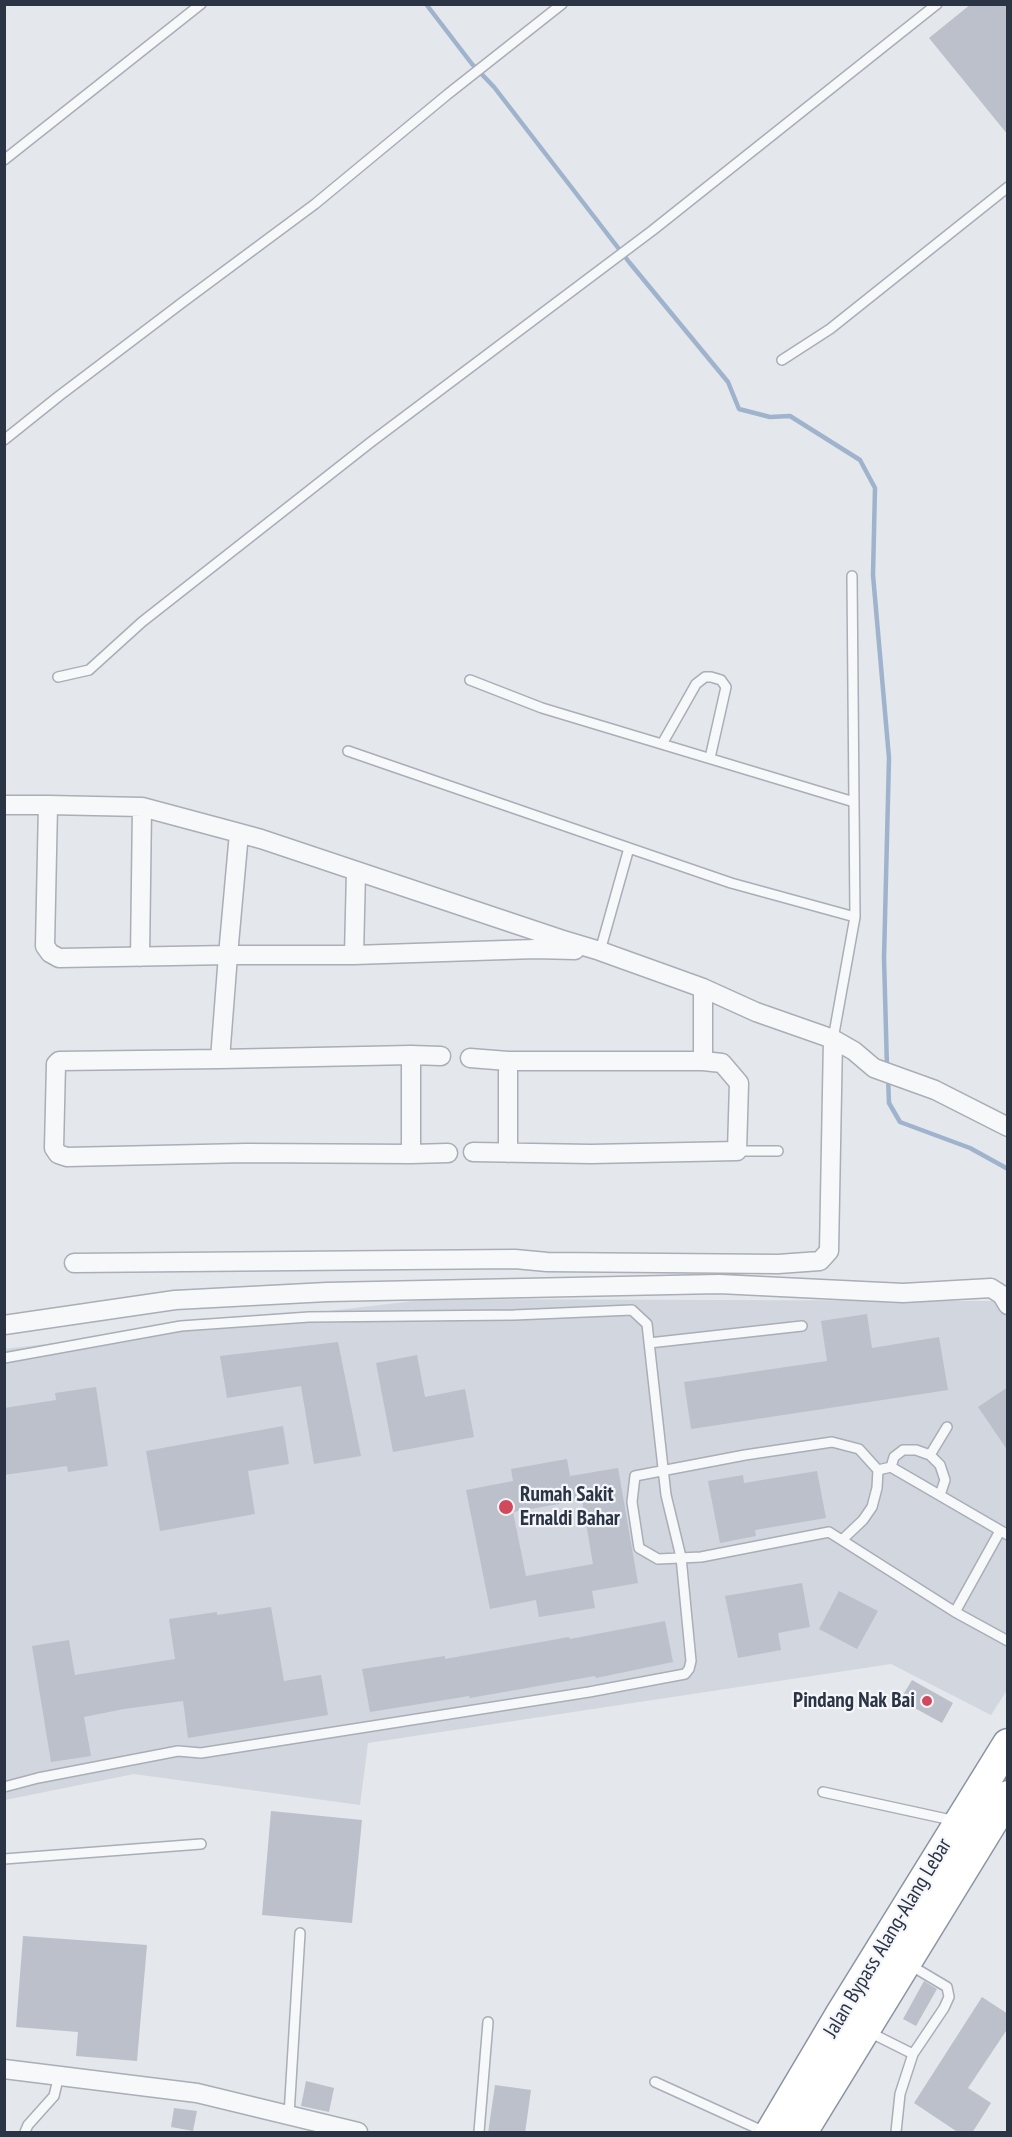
<!DOCTYPE html>
<style>
body{margin:0}
#map{position:relative;width:1012px;height:2137px;overflow:hidden;background:#e4e7ec;font-family:"PT Sans Narrow",sans-serif}
canvas{display:block}
.frame{position:absolute;inset:0;border:6px solid #2b3445;pointer-events:none}
</style>
<div id="map">
<canvas width="1012" height="2137"></canvas>
<div class="frame"></div>
</div>
<script>
const ctx = document.querySelector('canvas').getContext('2d');
ctx.lineJoin = 'round';
function fill(path, color) {
  ctx.fillStyle = color;
  ctx.fill(path, 'evenodd');
}
function poly(rows) {
  const path = new Path2D();
  for (const r of rows) {
    path.moveTo(r[0], r[1]);
    for (let i = 2; i < r.length; i += 2) path.lineTo(r[i], r[i + 1]);
  }
  return path;
}
function stroke(path, color, width, dash) {
  ctx.strokeStyle = color;
  ctx.lineWidth = width;
  ctx.lineCap = dash ? 'butt' : 'round';
  ctx.setLineDash(dash || []);
  ctx.stroke(path);
}
function label(font, color, halo, rows, align = 'center') {
  ctx.font = font + ' "PT Sans Narrow",sans-serif';
  ctx.lineWidth = 4.5;
  ctx.setLineDash([]);
  ctx.textBaseline = 'middle';
  ctx.strokeStyle = halo;
  ctx.fillStyle = color;
  for (const [text, x, y, turn = 0] of rows) {
    ctx.save();
    ctx.translate(x, y);
    ctx.rotate((+turn || 0) * Math.PI / 180);
    ctx.textAlign = isNaN(turn) ? turn : align;
    if (halo) ctx.strokeText(text, 0, 0);
    ctx.fillText(text, 0, 0);
    ctx.restore();
  }
}
const built = poly([
 [431,1299,998,1301,1008,1318,1007,1690,991,1715,891,1664,368,1743,360,1805,134,1774,5,1800,4,1349]
]);
const stream = poly([
 [426,4,472,64,494,87,629,262,728,382,739,409,770,417,790,416,860,460,875,488,873,575,889,758,884,958,887,1068],
 [888,1076,889,1103,900,1122,970,1148,1008,1169]
]);
const building = poly([
 [971,4,1008,4,1008,135,929,38],
 [867,1314,872,1348,939,1337,948,1390,691,1429,684,1382,827,1361,821,1321],
 [338,1342,361,1456,314,1464,301,1386,227,1398,220,1356],
 [417,1355,425,1397,465,1389,474,1437,393,1452,376,1363],
 [96,1387,108,1466,68,1472,67,1466,4,1475,4,1408,56,1400,55,1393],
 [1008,1387,1008,1451,978,1407],
 [283,1426,289,1464,248,1471,255,1514,160,1531,146,1451],
 [567,1459,570,1476,618,1468,638,1583,592,1591,595,1608,539,1617,536,1600,490,1609,466,1490,513,1481,511,1469],
 [582,1500,593,1564,526,1576,513,1512],
 [817,1471,826,1518,755,1530,756,1536,720,1543,708,1481,743,1475,744,1483],
 [802,1583,810,1627,778,1633,781,1650,738,1658,725,1596],
 [839,1591,878,1611,857,1649,819,1629],
 [271,1607,284,1681,321,1675,328,1715,188,1738,183,1701,124,1709,84,1717,91,1756,51,1762,32,1646,69,1640,75,1675,175,1659,169,1619,217,1612,217,1615],
 [665,1621,673,1662,596,1678,595,1676,470,1698,469,1696,370,1712,362,1669,445,1656,445,1659,569,1637,570,1639],
 [912,1680,953,1703,942,1723,900,1700],
 [271,1811,362,1820,352,1923,262,1915],
 [23,1936,147,1945,137,2061,76,2056,78,2032,16,2027],
 [924,1981,937,1989,916,2026,903,2019],
 [982,1997,1008,2014,1008,2028,968,2088,991,2103,972,2133,959,2133,914,2103],
 [306,2081,334,2088,329,2112,301,2106],
 [495,2085,531,2090,525,2133,488,2133],
 [174,2108,197,2111,193,2131,171,2127]
]);
const service = poly([
 [4,160,201,4],
 [782,360,830,329,1008,187],
 [4,440,59,396,183,302,315,204,448,94,562,4],
 [852,576,855,917],
 [58,677,89,670,142,622,371,442,653,230,937,4],
 [470,680,542,708,854,802],
 [662,744,696,684,705,677,711,677,721,680,726,687,710,758],
 [348,751,629,848],
 [600,951,629,848,731,883,855,917,833,1039],
 [737,1151,778,1151],
 [649,1343,802,1326],
 [4,1358,181,1326,309,1317,514,1315,632,1310,647,1324,666,1495,681,1557,691,1661,689,1669,685,1674,589,1692,201,1753,178,1751,38,1778,4,1787],
 [930,1455,947,1427],
 [891,1467,894,1457,903,1450,916,1450,930,1455,940,1465,945,1480,940,1495],
 [878,1470,859,1449,832,1442,745,1455,635,1476,632,1502,639,1548,658,1559,701,1557,829,1532,955,1612,1008,1641],
 [842,1540,863,1520,872,1507,877,1488,878,1470,891,1467,1008,1535],
 [955,1612,1000,1531],
 [823,1792,956,1821],
 [4,1859,201,1844],
 [910,1965,947,1987,949,1997,944,2008,913,2054],
 [869,2032,913,2054,900,2094,896,2132],
 [655,2082,765,2132],
 [289,2115,300,1933],
 [25,2132,28,2125,54,2096,59,2075],
 [479,2132,488,2022]
]);
const minor = poly([
 [4,805,48,805],
 [239,833,228,955,59,958,50,953,45,946,48,805,142,807,239,833,261,839,560,939,600,951,703,988,756,1012,833,1039,854,1051,874,1068,935,1090,1008,1127],
 [354,955,356,871],
 [140,957,142,807],
 [441,1056,411,1055,220,1059,228,955,354,955,535,949,575,950],
 [470,1058,508,1061,703,1061,703,988],
 [220,1059,59,1061,56,1064,54,1148,58,1154,67,1157,246,1153,411,1154,448,1153],
 [473,1152,591,1154,737,1151,739,1083,722,1063,703,1061],
 [508,1153,508,1061],
 [411,1154,411,1055],
 [74,1263,515,1259,547,1262,778,1264,820,1261,829,1251,833,1039],
 [4,1325,175,1300,327,1292,719,1284,903,1293,991,1288,1002,1295,1008,1305],
 [4,2069,197,2093,358,2132]
]);
const trunk = poly([
 [771,2132,841,2014,1008,1744],
 [802,2132,1008,1796]
]);
const markers = [
 [506,1507,8,"#d1495b"],
 [927,1701,6,"#d1495b"]
];
const poiNames = [
 ["Rumah Sakit",520,1495],
 ["Ernaldi Bahar",520,1519],
 ["Pindang Nak Bai",915,1701,"right"]
];
const streetNames = [
 ["Jalan Bypass Alang-Alang Lebar",888,1938,-59]
];
fill(built, '#d2d6de');
stroke(stream, '#9fb4cc', 4.5);
fill(building, '#bbc0ca');
stroke(service, '#a9aeb7', 12);
stroke(minor, '#a9aeb7', 21);
stroke(trunk, '#8b94a3', 33);
stroke(service, '#f7f8fa', 9);
stroke(minor, '#f7f8fa', 18);
stroke(trunk, '#fff', 30);
for (const [x, y, r, color] of markers) {
  const dot = new Path2D();
  dot.arc(x, y, r, 0, 2 * Math.PI);
  ctx.fillStyle = color;
  ctx.fill(dot);
  stroke(dot, '#f4f6f9', 2);
}
label('bold 21px', '#2b3445', '#f4f6f9', poiNames, 'left');
label('21px', '#2b3445', '#f4f6f9', streetNames);
</script>
